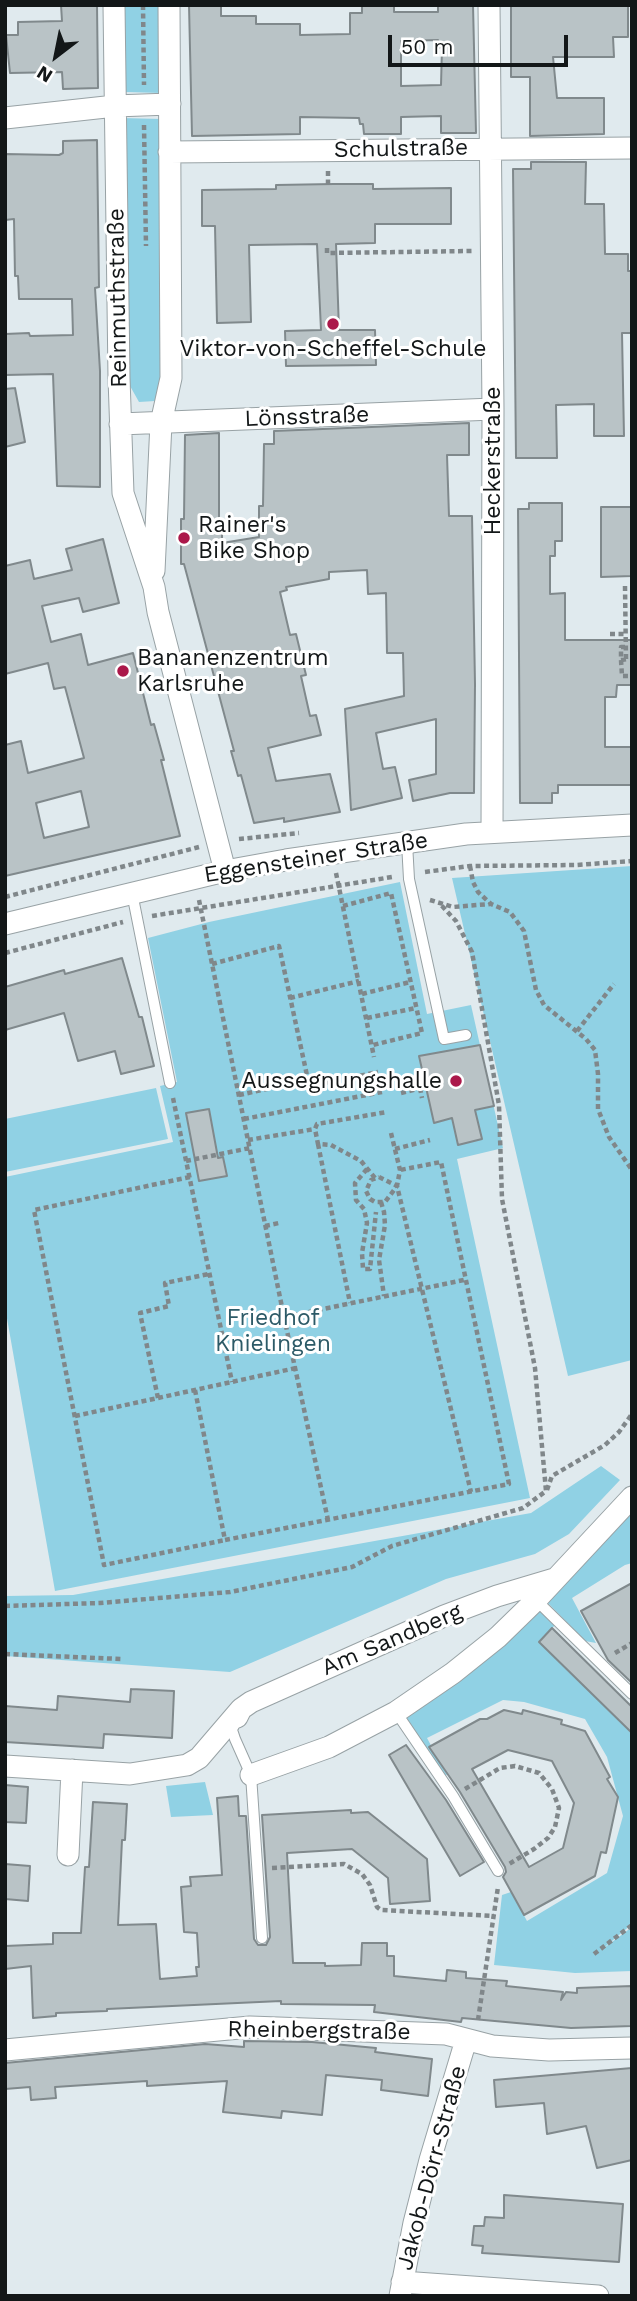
<!DOCTYPE html>
<meta charset="utf-8">
<style>
body{margin:0}
#map{position:relative;width:637px;height:2301px;overflow:hidden;background:#e0eaee;font-family:"Work Sans",sans-serif}
canvas{display:block}
.frame{position:absolute;inset:0;border:7px solid #131718;pointer-events:none}
.north{position:absolute;left:21px;top:21px;width:70px;height:70px;-webkit-text-stroke:5px #fff;paint-order:stroke;rotate:212deg;font-size:19px;font-weight:700;line-height:28px;text-align:center;color:#131718}
.north::after{content:'';display:block;margin:auto;width:24px;height:32px;background:#131718;clip-path:polygon(50% 0,100% 100%,50% 72%,0 100%)}
.scale{position:absolute;left:388px;top:35px;width:180px;height:32px;box-sizing:border-box;border:4px solid #131718;border-top:0;padding-left:9px;font-size:21px;line-height:24px;white-space:nowrap;color:#131718;-webkit-text-stroke:5px #fff;paint-order:stroke}
</style>
<div id="map">
<canvas width="637" height="2301"></canvas>
<div class="frame"></div>
<div class="north">N</div>
<div class="scale">50 m</div>
</div>
<script>
const ctx = document.querySelector('canvas').getContext('2d');
ctx.lineJoin = 'round';
function fill(path, color) {
  ctx.fillStyle = color;
  ctx.fill(path, 'evenodd');
}
function poly(rows) {
  const path = new Path2D();
  for (const r of rows) {
    path.moveTo(r[0], r[1]);
    for (let i = 2; i < r.length; i += 2) path.lineTo(r[i], r[i + 1]);
  }
  return path;
}
function stroke(path, color, width, dash) {
  ctx.strokeStyle = color;
  ctx.lineWidth = width;
  ctx.lineCap = dash ? 'butt' : 'round';
  ctx.setLineDash(dash || []);
  ctx.stroke(path);
}
function label(font, color, halo, rows, align = 'center') {
  ctx.font = font + ' "Work Sans",sans-serif';
  ctx.lineWidth = 6;
  ctx.setLineDash([]);
  ctx.textBaseline = 'middle';
  ctx.strokeStyle = halo;
  ctx.fillStyle = color;
  for (const [text, x, y, turn = 0] of rows) {
    ctx.save();
    ctx.translate(x, y);
    ctx.rotate((+turn || 0) * Math.PI / 180);
    ctx.textAlign = isNaN(turn) ? turn : align;
    if (halo) ctx.strokeText(text, 0, 0);
    ctx.fillText(text, 0, 0);
    ctx.restore();
  }
}
const green = poly([
 [124,5,161,5,162,93,126,92],
 [121,118,162,119,168,376,155,401,139,402,125,377],
 [632,866,632,1360,568,1376,452,878],
 [400,882,427,1014,471,1005,503,1148,457,1159,530,1498,55,1591,5,1307,5,1177,173,1142,160,1086,177,1082,148,938,209,922],
 [156,1088,168,1139,5,1172,5,1119],
 [601,1466,620,1480,569,1534,535,1554,446,1579,230,1672,5,1656,5,1596,73,1595,531,1513],
 [632,1508,632,1563,625,1565,572,1598,596,1643,585,1641,546,1601],
 [537,1605,556,1624,539,1642,632,1733,632,1924,600,1951,632,1927,632,1971,575,1973,494,1965,502,1895,511,1892,527,1921,607,1873,623,1816,607,1757,585,1719,524,1702,503,1700,427,1738,447,1775,441,1775,405,1715],
 [205,1782,213,1815,171,1817,166,1786]
]);
const building = poly([
 [61,5,97,5,98,88,63,89,62,72,10,73,6,35,18,35,18,22,62,21,61,5],
 [189,5,221,5,221,16,256,16,256,24,300,24,300,35,350,34,350,13,362,13,362,5,394,5,394,12,438,12,438,5,473,5,476,133,441,133,441,116,401,117,401,134,364,134,363,124,360,124,359,118,300,117,300,134,192,136,189,5],
 [438,40,438,48,442,47,441,85,401,86,401,41,438,40],
 [511,5,628,5,628,37,613,37,614,57,553,57,557,98,604,98,604,134,530,136,530,77,511,77,511,5],
 [97,140,99,287,95,288,100,371,100,487,57,486,53,374,5,375,5,334,29,333,30,336,73,335,72,299,19,299,18,276,15,276,14,219,5,220,5,154,59,155,63,153,63,141,97,140],
 [531,162,586,162,585,204,604,204,605,254,628,254,628,271,631,271,632,333,622,333,624,436,594,436,594,404,556,405,557,458,516,458,513,169,531,169,531,162],
 [334,184,373,184,373,189,451,188,451,224,375,224,375,243,336,244,339,330,375,330,376,365,286,366,285,331,321,330,317,244,249,245,251,322,217,323,215,226,202,226,202,190,276,189,276,185,334,184],
 [15,388,25,442,5,447,5,389,15,388],
 [469,423,469,455,447,455,449,516,472,516,475,684,474,793,450,793,413,801,409,780,436,774,436,719,376,733,383,769,395,767,402,798,351,810,345,709,404,696,403,653,387,653,386,593,368,594,367,570,329,572,329,579,286,587,287,590,280,592,290,635,296,634,306,675,301,676,310,716,316,715,321,735,268,748,276,781,330,774,340,812,284,822,284,818,254,823,241,775,238,776,231,751,234,751,184,564,181,564,181,519,184,519,185,435,219,433,219,519,222,520,222,543,259,537,259,506,263,506,264,444,274,444,274,431,469,423],
 [529,503,562,503,562,541,555,541,555,556,550,556,550,594,565,593,565,640,632,640,632,685,617,685,616,697,605,697,605,747,632,747,632,785,558,785,558,793,552,793,552,803,520,803,518,509,529,509,529,503],
 [601,507,632,507,632,576,601,577,601,507],
 [103,539,119,603,83,612,79,598,42,606,51,642,81,634,88,665,133,653,151,725,154,724,164,760,161,760,180,836,5,876,5,745,21,741,28,773,84,758,65,687,54,689,48,663,5,674,5,566,30,560,34,579,72,570,66,549,103,539],
 [81,791,89,827,44,838,36,803,81,791],
 [122,958,139,1017,142,1017,154,1066,121,1074,115,1051,78,1061,64,1013,5,1030,5,987,64,970,65,974,122,958],
 [480,1045,494,1106,475,1110,482,1139,458,1145,452,1118,434,1123,419,1056,480,1045],
 [209,1109,218,1158,223,1157,227,1176,199,1181,186,1113,209,1109],
 [632,1583,632,1683,608,1660,581,1611,632,1583],
 [552,1628,632,1707,632,1733,539,1642,552,1628],
 [131,1689,174,1691,172,1738,104,1734,103,1748,5,1742,5,1706,57,1710,58,1696,130,1702,131,1689],
 [504,1710,522,1714,523,1710,562,1720,561,1724,585,1731,610,1777,607,1779,618,1797,606,1853,601,1852,595,1876,524,1915,503,1877,506,1872,505,1867,460,1792,429,1747,480,1719,487,1719,504,1710],
 [508,1750,552,1761,574,1803,563,1848,529,1867,472,1769,508,1750],
 [406,1745,446,1800,484,1862,460,1876,389,1755,406,1745],
 [5,1785,28,1787,26,1823,5,1822,5,1785],
 [238,1796,239,1816,246,1816,254,1939,258,1945,266,1945,270,1937,262,1815,351,1810,351,1813,368,1812,427,1859,430,1901,390,1904,388,1878,352,1849,287,1853,293,1963,325,1963,325,1966,361,1965,362,1943,387,1943,387,1956,394,1956,394,1976,446,1981,447,1970,466,1972,466,1978,507,1981,506,1986,563,1992,561,2000,566,1992,577,1993,577,1988,632,1986,632,2026,571,2028,462,2018,461,2022,374,2012,375,2005,281,2004,281,2001,107,2009,107,2011,56,2013,56,2016,33,2018,31,1966,5,1969,5,1946,53,1944,53,1933,81,1933,85,1867,89,1867,93,1802,127,1804,125,1840,122,1840,118,1925,156,1924,160,1979,197,1976,196,1967,199,1967,197,1933,184,1932,181,1887,191,1886,190,1877,222,1875,217,1798,238,1796],
 [5,1864,30,1866,28,1901,5,1899,5,1864],
 [244,2041,312,2042,376,2048,375,2052,432,2059,428,2096,381,2090,382,2080,326,2075,322,2115,282,2111,281,2118,223,2112,227,2081,147,2086,147,2081,55,2087,56,2098,31,2100,30,2087,5,2089,5,2063,205,2044,244,2047,244,2041],
 [632,2068,632,2160,597,2168,586,2126,547,2134,544,2103,496,2107,494,2080,632,2068],
 [504,2195,623,2204,619,2262,482,2253,483,2246,472,2245,474,2226,484,2226,485,2217,504,2218,504,2195]
]);
const path = poly([
 [143,5,144,85],
 [144,125,146,246],
 [328,171,328,184],
 [327,248,327,253,472,251],
 [625,586,626,659],
 [610,634,627,634],
 [625,647,621,647,621,660,627,659],
 [621,660,622,676,630,676],
 [239,839,299,833],
 [470,866,473,882,478,892,491,904,510,912,524,931,536,990,544,1005,586,1039,595,1050,598,1074,598,1109,609,1137,632,1170],
 [425,872,470,866,577,865,632,861],
 [336,873,374,1057],
 [5,897,199,847],
 [199,900,284,1317,328,1520],
 [430,900,453,907,490,904],
 [343,906,391,893,422,1033,373,1045],
 [152,916,392,877],
 [5,953,123,922],
 [212,964,279,946,308,1080],
 [362,994,410,982],
 [290,998,359,981],
 [367,1018,416,1008],
 [577,1031,614,984],
 [420,1088,422,1098],
 [401,1093,426,1087],
 [239,1095,308,1080,311,1086,378,1072],
 [173,1098,232,1382],
 [244,1119,382,1092],
 [391,1133,400,1170,397,1186,471,1492],
 [248,1140,315,1129],
 [318,1144,350,1303],
 [395,1149,430,1140],
 [186,1161,250,1148],
 [367,1169,355,1183,356,1200,364,1209,367,1223,362,1253,363,1269,370,1269,376,1212],
 [190,1177,34,1210,104,1565,225,1540],
 [379,1177,397,1186,385,1202,375,1202,370,1199,366,1191,371,1180,379,1177],
 [375,1178,361,1161,331,1145,318,1144,315,1129,317,1124,387,1112],
 [381,1202,384,1212,385,1225,379,1260,384,1296],
 [265,1226,279,1223],
 [284,1317,464,1280],
 [195,1390,225,1540,509,1484,441,1162,400,1170],
 [158,1398,140,1313,169,1306,165,1283,209,1274],
 [75,1416,296,1368],
 [547,1490,552,1476,605,1445,619,1432,632,1414],
 [5,1606,100,1603,230,1592,352,1567,392,1546,523,1508,546,1491,535,1368,502,1199,499,1105,472,952,456,921,441,905],
 [615,1653,632,1643],
 [5,1654,121,1659],
 [465,1789,500,1768,515,1766,539,1773,552,1789,559,1808,555,1827,548,1838,534,1849,509,1864],
 [272,1868,344,1864,362,1874,370,1885,377,1907,381,1910,494,1916],
 [594,1954,632,1925],
 [478,2020,498,1887]
]);
const service = poly([
 [407,843,409,879,444,1039,466,1035],
 [132,893,170,1083],
 [536,1600,632,1694],
 [396,1712,453,1796,498,1871],
 [235,1721,232,1730,235,1739,251,1775,262,1938]
]);
const minor = poly([
 [114,5,119,378,123,493,154,587,158,612,225,871],
 [489,5,493,409,492,832],
 [5,118,115,106,170,104],
 [169,152,632,148],
 [120,424,493,409],
 [154,571,161,423,171,378,169,5],
 [5,924,225,871,286,860,466,834,632,825],
 [237,1717,241,1709,251,1702,444,1616,497,1596,554,1579],
 [5,1766,130,1774,187,1765,199,1758,241,1709],
 [251,1775,329,1747,396,1712,453,1673,498,1637,536,1600,632,1497],
 [68,1855,72,1770],
 [5,2050,250,2027,446,2034,492,2046,549,2050,632,2048],
 [402,2282,598,2296],
 [400,2296,414,2223,430,2160,466,2040]
]);
const markers = [
 [333,324,7,"#ab184a"],
 [184,538,7,"#ab184a"],
 [123,671,7,"#ab184a"],
 [456,1081,7,"#ab184a"]
];
const streetNames = [
 ["Schulstraße",401,149,-1],
 ["Reinmuthstraße",118,298,-91],
 ["Lönsstraße",307,417,-2],
 ["Heckerstraße",493,461,-90],
 ["Eggensteiner Straße",316,858,-9],
 ["Am Sandberg",392,1640,-23],
 ["Rheinbergstraße",319,2031,1],
 ["Jakob-Dörr-Straße",432,2168,-75]
];
const poiNames = [
 ["Viktor-von-Scheffel-Schule",333,349,"center"],
 ["Rainer's",198,525],
 ["Bike Shop",198,551],
 ["Bananenzentrum",137,658],
 ["Karlsruhe",137,684],
 ["Aussegnungshalle",442,1081,"right"]
];
const parkNames = [
 ["Friedhof",273,1318],
 ["Knielingen",273,1344]
];
fill(green, '#90d1e4');
fill(building, '#b9c3c6');
stroke(building, '#80898c', 2);
stroke(service, '#98a2a5', 12);
stroke(minor, '#98a2a5', 23);
stroke(path, '#80878a', 4.5, [5, 3.5]);
stroke(service, '#fff', 10);
stroke(minor, '#fff', 21);
for (const [x, y, r, color] of markers) {
  const dot = new Path2D();
  dot.arc(x, y, r, 0, 2 * Math.PI);
  ctx.fillStyle = color;
  ctx.fill(dot);
  stroke(dot, '#fff', 2.5);
}
label('23px', '#131718', '#fff', streetNames);
label('23px', '#131718', '#fff', poiNames, 'left');
label('23px', '#2c5a67', '#fff', parkNames);
</script>
